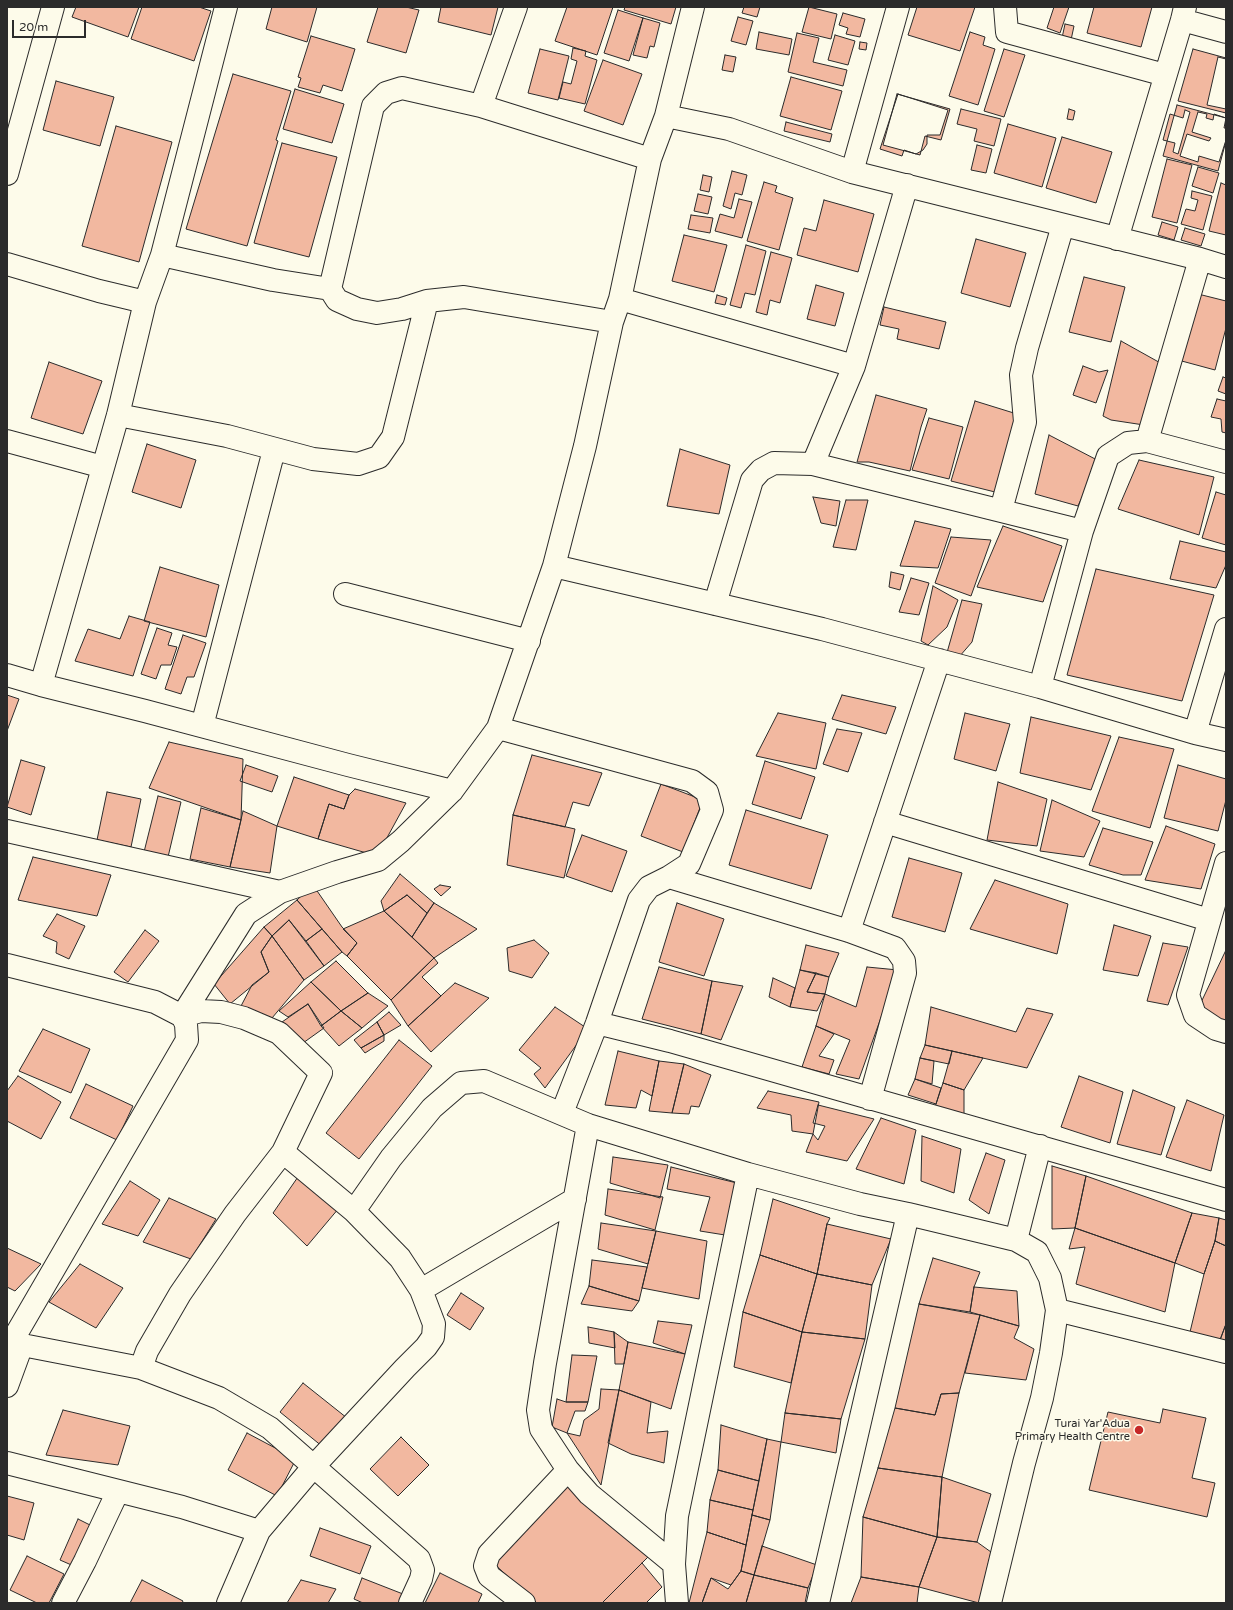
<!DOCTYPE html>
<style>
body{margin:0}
#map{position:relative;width:1233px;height:1610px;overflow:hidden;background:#fdfbea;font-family:"Varela Round",sans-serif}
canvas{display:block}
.frame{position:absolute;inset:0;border:8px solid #2b2b2b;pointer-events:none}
.scale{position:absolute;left:12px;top:20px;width:74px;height:18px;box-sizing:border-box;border:2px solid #2b2b2b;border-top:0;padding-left:5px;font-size:12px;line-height:14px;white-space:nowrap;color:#2b2b2b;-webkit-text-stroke:3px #fdfbea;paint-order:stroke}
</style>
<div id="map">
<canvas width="1233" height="1610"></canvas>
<div class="frame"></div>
<div class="scale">20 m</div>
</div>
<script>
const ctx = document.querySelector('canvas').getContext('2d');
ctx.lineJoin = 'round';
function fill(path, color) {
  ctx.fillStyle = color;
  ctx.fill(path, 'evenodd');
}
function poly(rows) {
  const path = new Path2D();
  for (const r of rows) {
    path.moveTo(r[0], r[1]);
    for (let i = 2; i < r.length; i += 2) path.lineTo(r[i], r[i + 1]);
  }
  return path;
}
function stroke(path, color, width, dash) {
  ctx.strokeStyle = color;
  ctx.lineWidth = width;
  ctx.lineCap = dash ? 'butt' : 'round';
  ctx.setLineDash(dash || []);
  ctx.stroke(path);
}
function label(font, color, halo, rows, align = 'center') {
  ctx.font = font + ' "Varela Round",sans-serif';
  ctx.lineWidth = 3;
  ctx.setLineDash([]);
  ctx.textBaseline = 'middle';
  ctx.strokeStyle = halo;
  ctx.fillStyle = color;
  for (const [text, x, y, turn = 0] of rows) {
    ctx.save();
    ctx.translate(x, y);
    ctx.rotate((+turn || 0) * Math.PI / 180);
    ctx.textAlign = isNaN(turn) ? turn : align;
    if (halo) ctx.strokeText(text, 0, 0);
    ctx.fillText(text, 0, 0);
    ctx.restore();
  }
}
const building = poly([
 [76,7,139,7,128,37,72,17,76,7],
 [142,7,199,7,211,11,194,61,131,39,142,7],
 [272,7,317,7,307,42,266,29,272,7],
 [378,7,406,7,419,10,406,53,367,42,378,7],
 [441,7,498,7,491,35,438,22,441,7],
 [567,7,613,7,597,55,555,41,567,7],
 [625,7,676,7,671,24,624,10,625,7],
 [744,7,760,7,757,17,742,13,744,7],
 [809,7,837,14,831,39,802,32,809,7],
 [917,7,975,7,960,51,908,35,917,7],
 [1054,7,1069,7,1060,33,1047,28,1054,7],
 [1094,7,1152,7,1141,47,1087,33,1094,7],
 [618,10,643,18,629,61,604,53,618,10],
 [843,13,865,19,860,37,846,34,848,28,839,25,843,13],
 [738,17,753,21,746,45,731,41,738,17],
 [643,18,660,23,654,47,650,46,647,58,633,55,643,18],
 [1065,24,1074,26,1071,40,1062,38,1065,24],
 [759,32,792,39,789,55,756,49,759,32],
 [970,32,985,37,983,45,995,49,978,105,949,96,970,32],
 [797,33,819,38,813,62,847,70,843,86,788,72,797,33],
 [835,35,855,41,848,65,828,60,835,35],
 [311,36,355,49,342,91,323,85,320,93,298,87,301,78,298,77,311,36],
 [860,42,867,43,866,50,859,49,860,42],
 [573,48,586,51,585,56,597,60,585,104,559,98,563,82,571,84,577,61,571,59,573,48],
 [540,49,569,56,558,100,528,93,540,49],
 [1004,49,1025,55,1004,117,984,111,1004,49],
 [1193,49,1226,58,1226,113,1178,101,1193,49],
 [725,55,736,57,733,72,722,70,725,55],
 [1218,57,1226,59,1226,109,1207,105,1218,57],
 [603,60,642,74,623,125,584,111,603,60],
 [233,74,291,91,276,140,278,141,247,246,186,229,233,74],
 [791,77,842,91,831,130,780,116,791,77],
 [56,81,114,97,100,146,43,130,56,81],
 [295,89,344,104,332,143,283,129,295,89],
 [897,94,950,109,941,140,925,136,920,155,883,145,897,94],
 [898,94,948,110,940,135,927,135,927,144,923,150,916,154,904,150,902,156,880,149,898,94],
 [1177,105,1226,118,1226,141,1218,171,1163,156,1177,105],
 [961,109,1001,119,994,146,974,141,977,129,957,124,961,109],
 [1069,109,1075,111,1073,120,1067,119,1069,109],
 [1185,110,1190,112,1178,154,1173,152,1175,143,1163,140,1170,114,1183,118,1185,110],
 [1198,112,1207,114,1206,118,1213,120,1214,114,1226,118,1224,128,1226,128,1226,140,1219,162,1199,156,1198,162,1180,156,1187,134,1209,141,1211,138,1192,132,1198,112],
 [786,122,832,134,830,142,784,131,786,122],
 [1008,124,1056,138,1042,187,994,173,1008,124],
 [116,126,172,142,139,262,82,246,116,126],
 [1062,137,1112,152,1096,203,1046,188,1062,137],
 [282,143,337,157,309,257,254,243,282,143],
 [977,145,992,149,986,173,971,170,977,145],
 [1167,159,1192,165,1177,223,1152,217,1167,159],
 [1198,167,1219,173,1213,193,1192,186,1198,167],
 [732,171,747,175,742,195,735,193,731,209,723,206,732,171],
 [703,175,712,177,709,192,700,190,703,175],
 [764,182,777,186,775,192,793,198,779,250,747,241,764,182],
 [1221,183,1226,185,1226,235,1209,231,1221,183],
 [1192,191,1212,196,1203,230,1181,224,1186,209,1195,211,1198,200,1191,198,1192,191],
 [698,194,712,197,708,214,694,211,698,194],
 [739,199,752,202,742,238,715,231,720,214,734,218,739,199],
 [824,200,874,214,858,272,797,255,804,228,816,231,824,200],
 [691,215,713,218,710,233,688,229,691,215],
 [1162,222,1178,227,1174,240,1158,235,1162,222],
 [1185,228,1205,234,1201,246,1181,240,1185,228],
 [684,235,727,245,714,292,672,281,684,235],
 [976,239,1026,253,1010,307,961,293,976,239],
 [746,245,766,251,755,295,745,293,741,308,730,305,746,245],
 [771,252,792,258,780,303,770,300,767,315,756,312,771,252],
 [1084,277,1125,287,1111,342,1069,332,1084,277],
 [816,285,844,293,835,326,807,319,816,285],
 [1198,294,1226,301,1226,328,1215,370,1178,360,1198,294],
 [717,295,727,298,725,305,715,303,717,295],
 [884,307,946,322,939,349,897,339,899,329,880,325,884,307],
 [1121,341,1164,365,1144,425,1111,420,1103,416,1121,341],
 [49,362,102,381,83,434,31,418,49,362],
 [1083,366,1099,372,1108,370,1096,403,1073,395,1083,366],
 [1223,377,1226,378,1226,394,1218,391,1223,377],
 [876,395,927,409,921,427,910,471,869,462,857,462,876,395],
 [1217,399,1226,401,1226,433,1222,432,1221,419,1211,417,1217,399],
 [975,401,1017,414,995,492,951,481,975,401],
 [929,418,963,427,949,479,912,470,929,418],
 [1049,435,1099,461,1078,506,1035,494,1049,435],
 [147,444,196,460,181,508,132,492,147,444],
 [680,449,730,465,719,514,667,506,680,449],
 [1139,460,1214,477,1199,535,1118,509,1139,460],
 [1216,492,1226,495,1226,545,1202,538,1216,492],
 [813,497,840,501,836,526,821,523,813,497],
 [846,500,868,500,856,550,833,547,846,500],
 [915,521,951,529,938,568,900,566,915,521],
 [1003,526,1062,546,1043,602,977,587,1003,526],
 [951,537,991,540,971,596,935,583,951,537],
 [1180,541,1226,552,1226,565,1216,588,1170,579,1180,541],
 [160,567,219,585,206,637,144,621,160,567],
 [1096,569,1214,595,1182,701,1067,675,1096,569],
 [891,572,904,575,900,590,889,587,891,572],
 [911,578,929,583,919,615,899,612,911,578],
 [933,586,958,600,947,627,928,645,921,641,933,586],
 [962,600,982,604,972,642,959,657,946,656,962,600],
 [129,616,150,622,133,676,75,661,88,629,120,639,129,616],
 [157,628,172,633,168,645,177,647,171,665,161,665,156,679,141,674,157,628],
 [183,635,206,643,194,677,187,677,181,694,165,689,183,635],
 [7,695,19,699,7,731,7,695],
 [842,695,896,707,886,734,832,719,842,695],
 [778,713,826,723,816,769,756,756,778,713],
 [965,713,1010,724,996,771,954,759,965,713],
 [1031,717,1111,736,1091,790,1020,773,1031,717],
 [837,729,862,733,848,772,823,764,837,729],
 [1119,737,1174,749,1150,828,1092,811,1119,737],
 [169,742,243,759,241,820,149,788,169,742],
 [532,755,602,773,589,806,573,802,565,827,513,815,532,755],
 [21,760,45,767,31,815,7,807,21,760],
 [765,761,815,777,801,819,752,804,765,761],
 [246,765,278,776,272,792,240,781,246,765],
 [1178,765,1226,779,1226,800,1218,831,1164,818,1178,765],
 [294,777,349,795,344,809,329,804,318,839,277,826,294,777],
 [998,782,1047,799,1037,846,987,840,998,782],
 [661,784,703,800,683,852,641,836,661,784],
 [355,789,406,803,377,856,318,839,329,804,344,809,349,795,355,789],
 [107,792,141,799,131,847,97,840,107,792],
 [158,796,181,802,168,857,144,852,158,796],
 [1052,800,1100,821,1084,857,1040,851,1052,800],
 [201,808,241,820,230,867,190,859,201,808],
 [746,810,828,835,811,889,729,865,746,810],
 [243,811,277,826,270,873,230,867,243,811],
 [513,815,575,829,564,878,507,865,513,815],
 [1166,826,1215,844,1201,889,1145,880,1166,826],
 [1103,828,1153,842,1141,875,1123,875,1089,865,1103,828],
 [582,835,627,851,612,892,566,876,582,835],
 [33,857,111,875,97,916,18,900,33,857],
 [909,858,962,873,945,932,892,917,909,858],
 [400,874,434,903,427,913,407,895,384,911,381,901,400,874],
 [995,880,1068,904,1057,954,970,929,995,880],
 [313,885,342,927,357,943,347,956,342,952,297,900,313,885],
 [440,885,451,887,441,896,434,889,440,885],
 [407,895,427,913,412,937,384,911,407,895],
 [297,900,322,929,306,941,289,920,272,936,264,927,297,900],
 [434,903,477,929,434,958,412,937,434,903],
 [677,903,724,919,704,976,659,962,677,903],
 [384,911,434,958,391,1000,347,956,357,943,343,929,384,911],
 [57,914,85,926,69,959,56,953,57,942,43,936,57,914],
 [289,920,324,966,304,980,272,936,289,920],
 [1114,925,1151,936,1138,976,1103,970,1114,925],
 [264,927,272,936,261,952,269,972,230,1004,214,984,264,927],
 [322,929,342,952,324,966,306,941,322,929],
 [145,930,159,941,128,982,114,972,145,930],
 [272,936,304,980,272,1018,241,1006,252,985,269,972,261,952,272,936],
 [534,940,549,953,532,978,509,971,507,948,534,940],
 [1163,943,1188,947,1168,1005,1147,1001,1163,943],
 [806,945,839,953,829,977,800,970,806,945],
 [1226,950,1226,1023,1195,1015,1226,950],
 [434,958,438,963,422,977,441,996,408,1026,391,1000,434,958],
 [336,961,368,993,341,1011,311,982,336,961],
 [659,967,712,981,701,1034,642,1019,659,967],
 [867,967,898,970,859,1079,836,1074,850,1040,816,1026,825,994,856,1007,867,967],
 [800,970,816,973,807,992,825,994,817,1011,790,1007,800,970],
 [816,973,829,977,825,994,807,992,816,973],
 [773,978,795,988,790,1007,769,997,773,978],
 [712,981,743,986,721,1040,701,1034,712,981],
 [311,982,341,1011,321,1026,308,1004,288,1017,279,1011,311,982],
 [455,983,489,998,431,1052,408,1026,455,983],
 [368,993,388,1006,362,1028,341,1011,368,993],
 [308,1004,324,1028,303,1043,282,1022,308,1004],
 [555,1007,588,1029,545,1088,534,1074,541,1068,519,1050,555,1007],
 [931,1007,1016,1032,1027,1008,1053,1014,1027,1068,925,1045,931,1007],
 [341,1011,362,1028,339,1046,321,1026,341,1011],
 [389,1012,401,1025,384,1035,377,1022,389,1012],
 [377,1022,384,1035,361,1048,354,1040,377,1022],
 [816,1026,834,1034,819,1056,834,1060,829,1074,802,1067,816,1026],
 [43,1029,90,1049,71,1093,19,1071,43,1029],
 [384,1035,384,1041,365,1053,361,1048,384,1035],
 [399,1040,432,1066,359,1159,326,1133,399,1040],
 [925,1045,952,1051,949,1064,920,1058,925,1045],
 [618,1051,659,1061,652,1096,641,1090,636,1108,605,1105,618,1051],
 [952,1051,983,1058,964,1090,943,1083,952,1051],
 [920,1058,934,1061,932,1084,915,1079,920,1058],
 [659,1061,684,1064,672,1113,649,1111,659,1061],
 [684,1064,711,1075,699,1107,691,1106,689,1114,672,1113,684,1064],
 [18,1076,61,1102,41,1139,7,1121,7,1091,18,1076],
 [1079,1076,1123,1092,1110,1143,1061,1127,1079,1076],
 [915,1079,941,1088,936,1104,908,1095,915,1079],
 [943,1083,964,1090,964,1119,932,1116,943,1083],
 [86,1084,133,1106,117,1140,70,1118,86,1084],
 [1133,1090,1175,1107,1161,1155,1117,1144,1133,1090],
 [768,1091,819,1102,813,1134,792,1131,791,1115,757,1108,768,1091],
 [1187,1100,1224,1115,1211,1171,1166,1157,1187,1100],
 [818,1105,874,1119,847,1161,806,1152,813,1134,818,1140,825,1126,813,1123,818,1105],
 [881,1118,916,1130,904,1184,856,1169,881,1118],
 [922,1136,961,1149,954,1193,921,1181,922,1136],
 [986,1153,1005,1160,989,1214,969,1200,986,1153],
 [613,1157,668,1165,660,1198,610,1183,613,1157],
 [1052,1166,1086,1176,1075,1228,1052,1229,1052,1166],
 [671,1167,737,1183,725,1235,700,1231,710,1197,667,1189,671,1167],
 [300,1174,339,1208,307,1246,273,1213,300,1174],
 [1086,1176,1192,1213,1175,1263,1075,1228,1086,1176],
 [130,1181,160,1200,138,1236,102,1224,130,1181],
 [608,1189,663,1197,655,1230,605,1215,608,1189],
 [169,1198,216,1219,191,1259,143,1242,169,1198],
 [773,1199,830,1218,827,1224,817,1274,760,1255,773,1199],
 [1192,1213,1219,1218,1215,1241,1204,1274,1175,1263,1192,1213],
 [1219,1218,1226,1220,1226,1246,1215,1241,1219,1218],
 [601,1223,656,1231,648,1264,598,1249,601,1223],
 [827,1224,891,1239,872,1285,817,1274,827,1224],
 [1075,1228,1175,1263,1165,1312,1076,1284,1085,1247,1069,1249,1075,1228],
 [656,1231,707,1241,699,1299,642,1288,656,1231],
 [1215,1241,1226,1246,1226,1324,1220,1340,1190,1332,1204,1274,1215,1241],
 [7,1248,41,1264,15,1291,7,1287,7,1248],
 [760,1255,817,1274,802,1332,743,1312,760,1255],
 [933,1258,980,1272,974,1287,970,1312,919,1304,933,1258],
 [592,1260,647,1267,639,1301,589,1286,592,1260],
 [80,1264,123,1288,96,1328,49,1302,80,1264],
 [817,1274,872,1285,865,1339,802,1332,817,1274],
 [589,1286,639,1301,632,1311,581,1304,589,1286],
 [974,1287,1017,1291,1019,1326,970,1312,974,1287],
 [461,1293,484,1308,470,1330,447,1315,461,1293],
 [919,1304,980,1315,959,1393,941,1394,935,1415,895,1408,919,1304],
 [743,1312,802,1332,791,1383,734,1367,743,1312],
 [980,1315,1019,1326,1014,1338,1034,1349,1026,1380,965,1373,980,1315],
 [658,1321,692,1325,685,1354,653,1343,658,1321],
 [1226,1324,1226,1341,1220,1340,1226,1324],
 [588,1327,614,1332,615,1348,589,1343,588,1327],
 [614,1332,628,1342,624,1364,615,1364,614,1332],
 [802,1332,865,1339,841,1419,785,1413,802,1332],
 [628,1342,685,1354,671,1409,619,1390,628,1342],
 [572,1355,597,1356,588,1402,566,1402,572,1355],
 [303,1383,347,1418,323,1447,280,1412,303,1383],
 [601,1389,619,1390,601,1485,567,1433,580,1436,584,1420,599,1409,601,1389],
 [619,1390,651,1402,647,1433,668,1431,664,1463,631,1454,608,1443,619,1390],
 [959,1393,942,1477,878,1468,895,1408,935,1415,941,1394,959,1393],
 [557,1399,566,1402,588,1402,585,1411,575,1411,567,1433,552,1427,557,1399],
 [1163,1409,1206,1418,1192,1478,1215,1483,1207,1517,1089,1490,1108,1412,1160,1423,1163,1409],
 [63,1410,130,1426,118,1465,46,1455,63,1410],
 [785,1413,841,1419,836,1453,781,1442,785,1413],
 [721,1425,767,1439,759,1481,718,1470,721,1425],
 [247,1433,296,1459,277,1496,228,1470,247,1433],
 [401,1437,429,1465,398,1496,370,1469,401,1437],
 [767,1439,781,1442,770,1520,752,1515,767,1439],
 [878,1468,942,1477,937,1537,863,1517,878,1468],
 [718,1470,759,1481,753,1510,710,1500,718,1470],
 [942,1477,991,1494,977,1542,937,1537,942,1477],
 [569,1483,652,1553,602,1603,537,1603,492,1562,569,1483],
 [7,1496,34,1503,24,1540,7,1535,7,1496],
 [710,1500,753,1510,746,1545,707,1532,710,1500],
 [752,1515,770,1520,754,1575,741,1571,752,1515],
 [863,1517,937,1537,919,1587,861,1577,863,1517],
 [78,1519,94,1527,76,1567,60,1560,78,1519],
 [320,1528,371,1546,360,1574,310,1556,320,1528],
 [707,1532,746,1545,741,1571,731,1585,711,1578,702,1603,689,1603,707,1532],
 [937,1537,977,1542,991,1552,979,1603,919,1587,937,1537],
 [762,1546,817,1565,808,1588,754,1575,762,1546],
 [27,1556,64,1574,49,1603,37,1603,10,1590,27,1556],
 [642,1563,662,1587,646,1603,602,1603,642,1563],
 [741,1571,754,1575,746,1603,702,1603,711,1578,728,1589,741,1571],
 [440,1573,482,1594,478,1603,425,1603,440,1573],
 [754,1575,808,1588,805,1603,746,1603,754,1575],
 [861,1577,919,1587,917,1603,851,1603,861,1577],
 [362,1578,403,1594,400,1603,363,1603,354,1599,362,1578],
 [142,1580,183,1601,182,1603,130,1603,142,1580],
 [301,1580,336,1589,328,1603,287,1603,301,1580]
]);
const minor = poly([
 [1005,7,1007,32,1165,75],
 [1182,20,1226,32],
 [481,106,516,7],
 [666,116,729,129,852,172,1200,259,1226,267],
 [852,172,898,7],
 [7,174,53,7],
 [1117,239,1182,20,1185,7],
 [162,255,273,280,330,289],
 [7,264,99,291,145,302],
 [620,299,854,366],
 [612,322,464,297,427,301,402,309,377,313,357,309,337,300,330,289,373,106,386,93,402,88,481,106,650,159],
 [118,415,227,436,313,459,358,464,379,457,393,437,427,301],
 [7,441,103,467],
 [1147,441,1200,259],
 [813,464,854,366,907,185],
 [1001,510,1025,422,1021,375,1027,348,1063,225],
 [554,566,822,629,1040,687,1195,733,1226,740],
 [345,594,529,641],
 [715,604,752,480,761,470,774,463,813,464,1082,531],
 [7,675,41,685,145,711,348,765,452,791],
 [41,685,118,415,145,302,162,255,226,7],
 [1040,687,1082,531,1108,456,1128,443,1147,441,1226,462],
 [202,726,274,450],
 [498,728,692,781,707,792,712,810,689,864,669,877,649,887,639,900,597,1023,562,1113],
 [1195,733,1226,629],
 [885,822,1209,920],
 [7,831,280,892],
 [1226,863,1188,995,1195,1015,1216,1029,1226,1032],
 [669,877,849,931,895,948,904,961,905,973,870,1099],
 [849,931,939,660],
 [7,965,155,1002,182,1016,186,1024,187,1040,11,1343],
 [182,1016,246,914,280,892,337,872,378,860,401,841,452,791,498,728,554,566,585,446,612,322,620,299,650,159,666,116,693,7],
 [597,1023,670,1041,1226,1200],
 [588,1125,545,1363,538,1410,541,1429,568,1470,589,1494,674,1564],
 [354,1211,391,1158,432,1108,461,1083,484,1081,588,1125,748,1174,860,1204,908,1214,1016,1240,1037,1252,1050,1278,1057,1310,1051,1353,1042,1398,1024,1463,990,1603],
 [1016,1240,1040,1146],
 [421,1290,575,1199],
 [1057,1310,1226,1352],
 [7,1342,141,1368,219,1398,270,1428,419,1559,423,1570,421,1579,410,1603],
 [141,1368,147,1351,180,1294,235,1214,283,1152,321,1073,279,1033,244,1018,221,1012,201,1011,182,1016],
 [7,1386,22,1345],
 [7,1463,182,1507,259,1531],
 [63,1603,85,1561,118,1491],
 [228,1603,259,1531,314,1466,405,1368,426,1347,433,1337,434,1324,421,1290,400,1258,354,1211,283,1152],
 [524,1603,489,1576,485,1566,489,1554,568,1470],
 [677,1603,674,1564,677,1516,748,1174],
 [818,1603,908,1214]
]);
const markers = [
 [1139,1430,5,"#c62828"]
];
const poiNames = [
 ["Turai Yar'Adua",1130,1424],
 ["Primary Health Centre",1130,1437]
];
fill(building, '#f2b8a0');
stroke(building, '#2b2b2b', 1);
stroke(minor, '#2b2b2b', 24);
stroke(minor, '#fdfbea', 22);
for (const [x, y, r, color] of markers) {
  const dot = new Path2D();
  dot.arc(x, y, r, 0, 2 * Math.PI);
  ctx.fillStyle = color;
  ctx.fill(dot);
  stroke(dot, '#fdfbea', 1.5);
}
label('11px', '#2b2b2b', '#fdfbea', poiNames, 'right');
</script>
